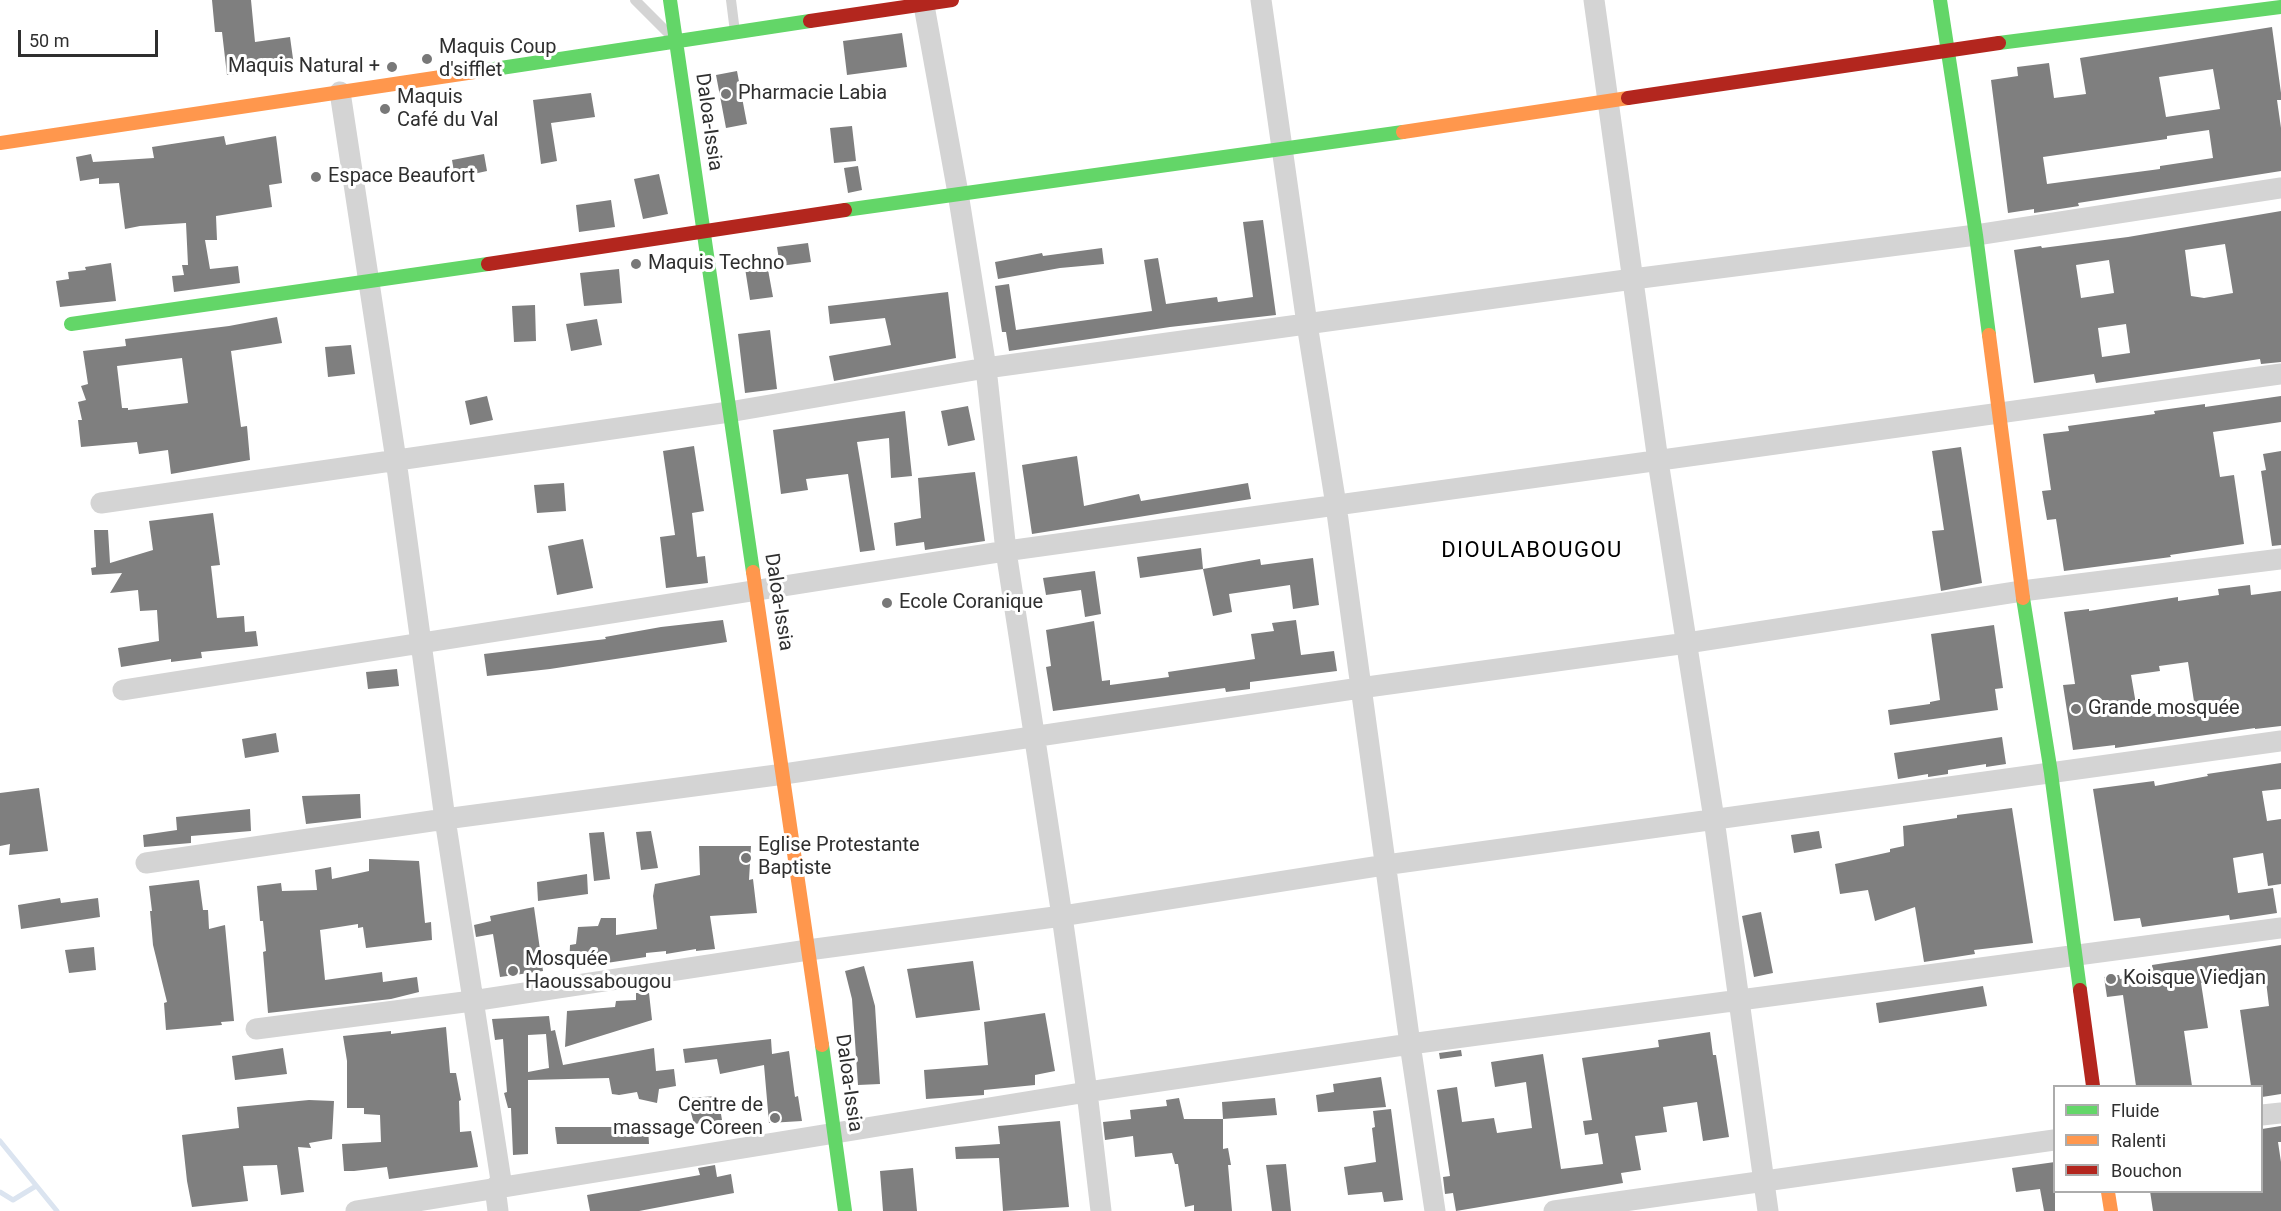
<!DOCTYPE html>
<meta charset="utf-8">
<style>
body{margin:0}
#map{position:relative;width:2281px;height:1211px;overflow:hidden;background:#fff;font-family:Roboto,sans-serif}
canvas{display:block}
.legend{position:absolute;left:2053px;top:1085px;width:210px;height:108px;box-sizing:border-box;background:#fff;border:2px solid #acacac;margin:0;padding:8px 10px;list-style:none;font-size:18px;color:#2f2f2f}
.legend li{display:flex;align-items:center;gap:12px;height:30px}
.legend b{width:30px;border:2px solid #acacac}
.scale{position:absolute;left:18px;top:30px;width:140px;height:27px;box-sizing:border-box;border:3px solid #2f2f2f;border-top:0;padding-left:8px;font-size:18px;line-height:21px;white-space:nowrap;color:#2f2f2f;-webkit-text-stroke:4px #fff;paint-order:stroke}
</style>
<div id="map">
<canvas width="2281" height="1211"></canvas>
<ul class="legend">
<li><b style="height:8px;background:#63d668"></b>Fluide</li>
<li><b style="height:8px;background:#ff974d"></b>Ralenti</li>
<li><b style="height:8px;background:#b3261e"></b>Bouchon</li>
</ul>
<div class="scale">50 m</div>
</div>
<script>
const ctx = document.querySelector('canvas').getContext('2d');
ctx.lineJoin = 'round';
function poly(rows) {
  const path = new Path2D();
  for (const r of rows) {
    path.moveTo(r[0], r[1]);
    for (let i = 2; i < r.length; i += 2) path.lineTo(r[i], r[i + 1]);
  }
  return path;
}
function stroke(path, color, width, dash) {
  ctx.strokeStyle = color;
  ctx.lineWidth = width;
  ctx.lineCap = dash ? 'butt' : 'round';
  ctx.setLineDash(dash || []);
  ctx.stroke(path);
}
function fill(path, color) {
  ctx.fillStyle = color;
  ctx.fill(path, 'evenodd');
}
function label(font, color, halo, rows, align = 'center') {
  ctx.font = font + ' Roboto,sans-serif';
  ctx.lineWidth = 6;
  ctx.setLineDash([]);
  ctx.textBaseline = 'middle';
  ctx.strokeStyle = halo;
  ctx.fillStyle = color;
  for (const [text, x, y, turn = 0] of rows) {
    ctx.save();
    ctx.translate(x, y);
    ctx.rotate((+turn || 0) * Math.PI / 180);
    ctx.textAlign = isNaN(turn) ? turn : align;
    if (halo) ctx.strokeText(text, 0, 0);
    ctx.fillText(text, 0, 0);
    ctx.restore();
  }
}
const stream = poly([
 [0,1141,57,1211],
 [0,1192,13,1200,36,1186]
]);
const building = poly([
 [212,0,251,0,255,42,290,37,294,66,227,75,222,32,215,32],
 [2272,27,2281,93,2281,100,2277,100,2281,128,2281,171,2078,203,2079,206,2034,213,2034,209,2008,213,1991,80,2018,76,2017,67,2049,63,2054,98,2086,94,2080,58],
 [2213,69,2220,109,2166,117,2159,77],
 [2209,130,2213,158,2160,166,2160,169,2047,184,2043,157,2167,139,2167,136],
 [902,33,907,67,847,75,843,41],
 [737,71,747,124,726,128,716,75],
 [591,93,595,117,551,123,557,161,541,164,533,100],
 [852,126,856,161,834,163,830,128],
 [224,136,226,145,276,136,282,183,269,185,272,207,216,216,217,240,205,240,210,269,238,266,240,283,174,292,172,276,184,275,182,265,188,265,186,223,140,226,125,229,119,183,99,184,99,178,80,181,76,157,91,154,93,162,154,158,152,147],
 [484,154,487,171,455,178,452,160],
 [858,166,862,190,848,193,844,168],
 [659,174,668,214,643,219,634,179],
 [611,200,615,227,579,232,576,205],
 [2281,211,2281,362,2261,364,2260,359,2096,383,2094,374,2034,383,2014,250,2041,246,2042,248,2128,237],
 [2225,244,2233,293,2204,298,2191,296,2185,250],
 [2109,260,2114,293,2081,298,2076,265],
 [2126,324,2130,353,2102,357,2098,328],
 [1263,220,1276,315,1170,327,1009,351,1006,332,1002,332,995,286,1009,284,1016,330,1152,311,1144,260,1158,258,1166,304,1217,297,1218,302,1253,297,1243,222],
 [808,243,811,262,780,266,777,247],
 [1102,248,1104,264,1060,268,998,279,995,262,1042,253,1043,256],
 [111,263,116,301,60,307,56,281,69,279,68,272,86,270,85,267],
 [767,264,773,297,750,300,745,268],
 [619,269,622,303,584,306,580,273],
 [948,292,956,358,834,381,829,356,891,345,885,318,830,324,828,306],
 [535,305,536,341,514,342,512,306],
 [277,317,282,343,231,351,241,427,247,426,250,460,171,474,168,450,139,454,137,442,81,447,78,420,82,420,78,402,86,400,81,386,88,384,83,351,126,346,125,339,229,326],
 [182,358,188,403,128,410,128,408,122,408,117,366],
 [597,319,602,345,571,351,566,324],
 [770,330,777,389,745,393,738,334],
 [351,345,355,374,328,377,325,347],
 [487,396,493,420,470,425,465,401],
 [2281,396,2281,422,2213,432,2220,477,2234,475,2244,544,2170,555,2171,557,2064,571,2056,519,2047,520,2042,491,2051,490,2043,434,2069,431,2068,426,2155,414,2154,411,2205,404,2205,407],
 [968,406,975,440,948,446,941,411],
 [905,411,912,476,891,478,889,438,857,442,875,550,860,552,848,474,806,479,808,490,781,494,773,430],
 [694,446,704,511,692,513,697,557,705,556,708,583,666,588,660,537,675,535,663,451],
 [1961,447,1982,583,1941,591,1932,531,1944,530,1932,451],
 [2281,451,2281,545,2272,546,2261,471,2266,470,2263,454],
 [1077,456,1084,506,1139,494,1141,501,1248,483,1251,499,1032,534,1022,465],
 [975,472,985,541,925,550,924,542,896,546,894,523,921,518,918,478],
 [564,483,566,511,537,513,534,485],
 [213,513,220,565,211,566,217,618,244,616,245,632,256,631,258,646,201,652,202,658,171,662,171,659,121,667,118,648,159,641,157,610,140,611,138,590,110,593,122,573,92,575,91,568,96,567,94,530,108,530,110,563,153,550,149,521],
 [583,539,593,588,557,595,548,546],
 [1201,548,1203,569,1140,578,1137,557],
 [1313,558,1319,605,1293,609,1290,585,1229,594,1232,612,1213,616,1203,569,1260,559,1261,565],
 [1095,571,1101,614,1085,617,1081,590,1046,595,1043,578],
 [2250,585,2251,595,2281,591,2281,726,2255,729,2255,728,2115,748,2115,745,2073,750,2063,685,2075,684,2064,612,2089,609,2089,611,2178,597,2178,601,2219,595,2218,589],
 [2188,662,2195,708,2138,716,2131,675,2160,671,2159,666],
 [723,620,727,642,550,669,487,676,484,654,606,639,605,637,661,627],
 [1296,620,1301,655,1334,651,1337,671,1250,682,1250,689,1226,692,1225,688,1053,711,1046,667,1051,666,1046,630,1094,621,1102,681,1110,680,1110,685,1169,677,1168,672,1255,659,1251,634,1274,631,1272,623],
 [1994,625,2003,688,1995,689,1998,710,1890,725,1888,710,1930,704,1930,702,1940,700,1931,634],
 [397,669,399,686,368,689,366,672],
 [276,733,279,752,245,758,242,739],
 [2002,737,2006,764,1986,767,1986,764,1948,770,1948,774,1928,777,1928,774,1898,779,1894,753],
 [2281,763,2281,789,2262,791,2267,821,2281,819,2281,884,2268,886,2263,853,2233,858,2238,893,2273,888,2277,913,2230,920,2229,915,2142,927,2140,918,2114,921,2093,789,2154,781,2155,786,2208,776,2207,774],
 [39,788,48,851,9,855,10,844,0,846,0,793],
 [360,794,361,818,306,824,302,796],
 [2012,808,2033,943,1974,950,1975,954,1924,962,1915,907,1875,921,1868,890,1840,894,1835,864,1890,852,1890,849,1904,846,1903,826,1957,818,1957,815],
 [250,809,251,831,191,836,191,843,144,847,143,835,177,830,176,817],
 [651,831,658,868,641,870,636,832],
 [1819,831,1822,848,1794,853,1791,835],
 [604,832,610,879,594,881,589,833],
 [699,846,751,846,749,880,753,879,757,913,710,916,715,949,696,951,696,949,666,954,666,951,646,953,646,957,600,964,600,966,569,968,570,945,576,944,578,927,598,926,601,918,616,918,616,935,657,929,653,896,655,884,700,875],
 [369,859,419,861,425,923,431,922,432,940,366,948,363,927,358,928,358,924,320,930,325,980,382,972,383,982,417,977,419,992,391,999,268,1013,263,952,266,951,263,921,260,921,257,886,281,883,282,891,317,890,315,870,331,867,332,879,369,871],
 [587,874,588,894,538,901,537,882],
 [199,880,203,910,208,910,209,929,225,925,234,1021,221,1022,222,1025,166,1030,164,1003,167,1002,153,945,150,911,152,911,149,886],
 [60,898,61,903,98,898,100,917,21,929,18,905],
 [534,907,543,971,500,977,493,934,476,937,474,925,491,921,490,916],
 [1761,912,1773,973,1754,977,1742,916],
 [2281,945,2281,1094,2262,1097,2262,1086,2251,1086,2240,1010,2269,1006,2265,973,2201,983,2208,1028,2184,1031,2192,1086,2136,1086,2123,995,2107,997,2104,977,2119,975,2120,979,2153,974,2152,965],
 [94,947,96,970,69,973,65,950],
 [973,961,980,1010,916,1018,907,969],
 [864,966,875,1006,880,1084,858,1085,852,999,845,971],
 [1983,986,1987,1006,1879,1023,1876,1003],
 [636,993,649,993,652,1020,565,1047,567,1011,615,1007,616,1001,636,1000],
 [1045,1013,1055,1071,1035,1075,1035,1085,984,1090,984,1095,926,1099,924,1070,988,1065,984,1022],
 [549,1016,551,1031,555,1030,563,1065,654,1048,656,1071,674,1069,676,1086,659,1089,657,1103,639,1099,637,1092,619,1095,612,1094,609,1078,528,1080,528,1154,513,1155,511,1108,508,1108,504,1093,507,1092,503,1039,495,1040,492,1019],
 [546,1034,549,1068,528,1072,528,1035],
 [446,1027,450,1073,456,1073,461,1100,459,1101,460,1132,471,1131,478,1167,389,1179,387,1167,354,1171,344,1171,342,1144,381,1142,380,1115,364,1114,364,1108,347,1108,347,1061,343,1036,391,1031,391,1034],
 [1710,1032,1713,1055,1716,1055,1729,1137,1703,1141,1697,1102,1663,1107,1667,1132,1635,1136,1641,1170,1621,1173,1623,1183,1456,1211,1453,1193,1445,1194,1443,1177,1450,1176,1437,1090,1457,1087,1462,1122,1494,1118,1497,1133,1532,1128,1526,1082,1495,1087,1491,1062,1543,1054,1561,1169,1603,1164,1598,1133,1585,1135,1583,1121,1592,1120,1582,1058,1659,1047,1658,1040],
 [771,1039,772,1054,789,1051,795,1097,798,1096,802,1121,769,1123,764,1065,720,1074,717,1059,685,1063,683,1049],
 [283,1048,287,1074,235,1080,232,1056],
 [1461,1050,1462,1056,1440,1059,1439,1053],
 [1381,1077,1386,1107,1318,1112,1316,1095,1334,1092,1333,1084],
 [718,1096,722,1120,694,1124,687,1098],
 [1179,1098,1184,1119,1223,1119,1223,1149,1228,1148,1231,1165,1228,1165,1232,1211,1194,1211,1194,1205,1185,1207,1178,1164,1175,1164,1172,1153,1135,1157,1133,1136,1105,1140,1103,1122,1131,1119,1130,1110,1167,1106,1166,1100],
 [1275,1098,1277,1115,1223,1119,1222,1102],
 [309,1100,334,1101,332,1139,309,1143,311,1148,298,1147,304,1192,281,1195,277,1165,243,1166,248,1201,192,1207,187,1181,182,1135,239,1128,237,1107],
 [1391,1109,1403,1200,1384,1202,1382,1192,1348,1195,1344,1167,1376,1162,1372,1128,1375,1127,1373,1111],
 [1060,1121,1069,1207,1003,1211,999,1158,956,1159,955,1147,1000,1144,998,1126],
 [2281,1126,2281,1142,2278,1142,2281,1162,2281,1211,2153,1211,2150,1191,2262,1191,2262,1129],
 [555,1127,648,1127,649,1144,557,1144],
 [2055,1162,2055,1211,2044,1211,2040,1189,2016,1192,2012,1168],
 [1286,1164,1291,1211,1272,1211,1266,1165],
 [715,1165,717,1177,731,1174,734,1193,639,1211,590,1211,587,1195,700,1175,698,1168],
 [913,1168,917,1211,883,1211,880,1171]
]);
const lane = poly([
 [635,0,667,32],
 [731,0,735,32]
]);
const street = poly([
 [923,0,958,193,986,368,1006,551,1062,916,1087,1092,1101,1211],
 [1261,0,1307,324,1336,505,1410,1044,1435,1211],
 [1594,0,1658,461,1714,819,1768,1211],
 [340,92,396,460,445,819,502,1187],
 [101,503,729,412,986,368,1633,279,1976,235,2281,188],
 [123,690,1006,551,2281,374],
 [146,863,445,819,784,774,1360,688,1687,643,2022,591,2281,559],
 [256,1029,472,1001,808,950,1062,916,1385,865,2281,741],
 [2262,1115,2281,1113],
 [495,1187,498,1211],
 [356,1211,1087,1092,1410,1044,2281,928],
 [1554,1211,2054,1140]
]);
const fast = poly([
 [670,0,753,572],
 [1940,0,1976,235,1989,335],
 [1999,43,2281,7],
 [481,71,810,21],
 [845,210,1403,132],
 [71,324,488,264],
 [2023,598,2051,773,2080,990],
 [822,1045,845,1211]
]);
const slow = poly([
 [1403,132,1628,98],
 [0,143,481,71],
 [1989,335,2023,598],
 [753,572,822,1045],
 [2108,1192,2111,1211]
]);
const jam = poly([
 [810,21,952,0],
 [1628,98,1999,43],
 [488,264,845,210],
 [2080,990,2093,1086]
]);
const markers = [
 [427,59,6,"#787878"],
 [392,67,6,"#787878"],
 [726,94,6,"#787878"],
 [385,109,6,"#787878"],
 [316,177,6,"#787878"],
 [636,264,6,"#787878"],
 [887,603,6,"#787878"],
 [2076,709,6,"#787878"],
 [746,858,6,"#787878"],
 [513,971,6,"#787878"],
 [2111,979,6,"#787878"],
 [775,1118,6,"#787878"]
];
const poiNames = [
 ["Maquis Coup",439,48],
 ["d'sifflet",439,71],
 ["Maquis Natural +",380,67,"right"],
 ["Pharmacie Labia",738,94],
 ["Maquis",397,98],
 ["Café du Val",397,121],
 ["Espace Beaufort",328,177],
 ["Maquis Techno",648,264],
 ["Ecole Coranique",899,603],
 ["Grande mosquée",2088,709],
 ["Eglise Protestante",758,846],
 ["Baptiste",758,869],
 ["Mosquée",525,960],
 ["Haoussabougou",525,983],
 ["Koisque Viedjan",2123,979],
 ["Centre de",763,1106,"right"],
 ["massage Coreen",763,1129,"right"]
];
const streetNames = [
 ["Daloa-Issia",708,122,82],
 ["Daloa-Issia",778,602,81],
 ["Daloa-Issia",848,1083,82]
];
const quarterNames = [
 ["DIOULABOUGOU",1532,551]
];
stroke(stream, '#dbe4f0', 5);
fill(building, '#7f7f7f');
stroke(lane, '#d4d4d4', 10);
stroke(street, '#d4d4d4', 21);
stroke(fast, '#63d668', 14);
stroke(slow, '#ff974d', 14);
stroke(jam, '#b3261e', 14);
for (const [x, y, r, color] of markers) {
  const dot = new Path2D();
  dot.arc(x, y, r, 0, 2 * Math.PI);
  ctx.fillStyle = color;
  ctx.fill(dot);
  stroke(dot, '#fff', 2);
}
label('20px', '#2f2f2f', '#fff', poiNames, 'left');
label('20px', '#2f2f2f', '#fff', streetNames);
ctx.letterSpacing = '1.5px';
label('22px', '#000', '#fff', quarterNames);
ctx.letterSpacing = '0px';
</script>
